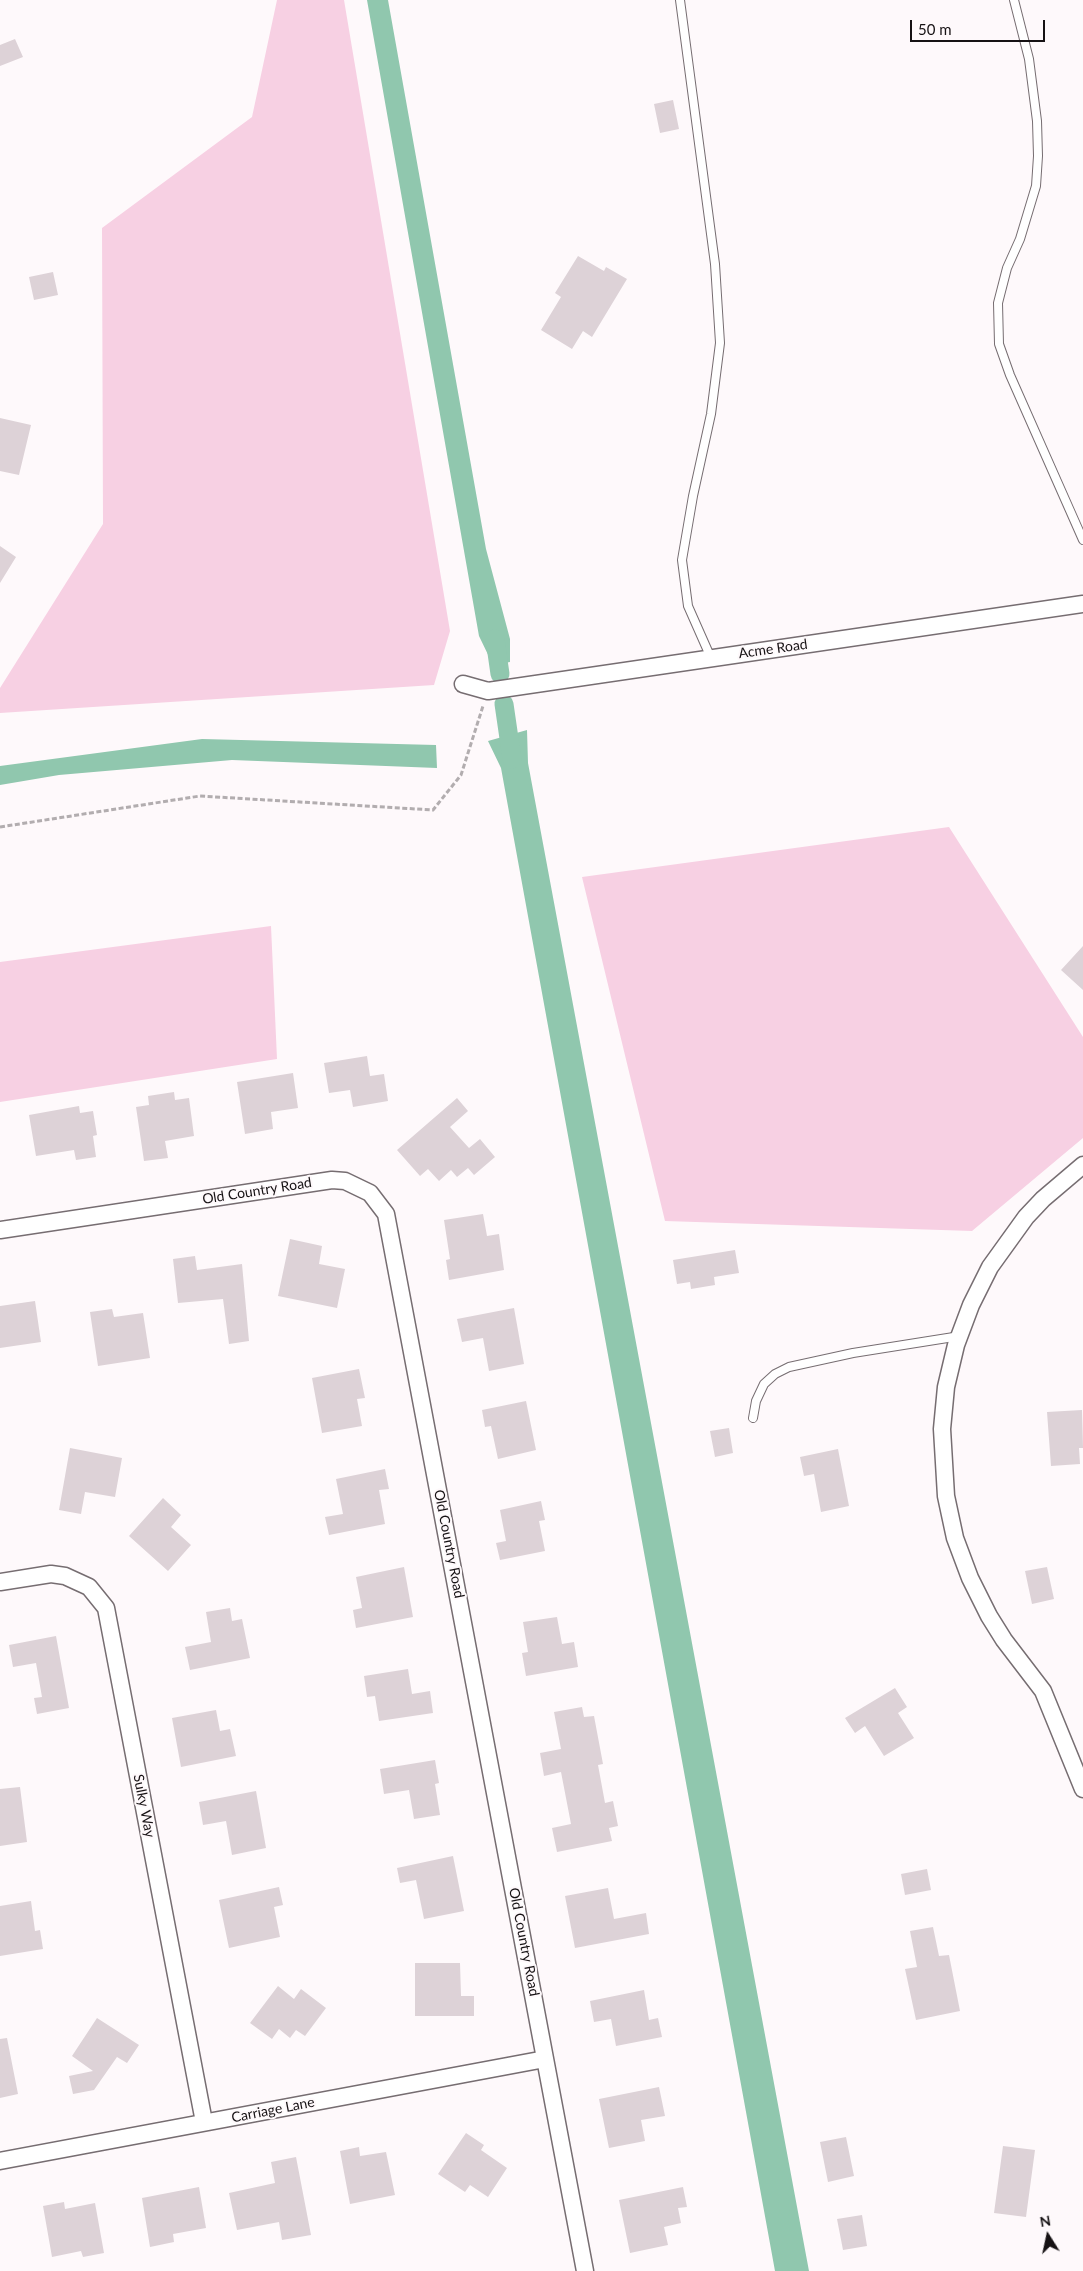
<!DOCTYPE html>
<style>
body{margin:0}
#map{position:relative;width:1083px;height:2271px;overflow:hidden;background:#fef9fb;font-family:Lato,sans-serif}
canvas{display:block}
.north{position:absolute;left:1023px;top:2211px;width:50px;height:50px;-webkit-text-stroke:4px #fef9fb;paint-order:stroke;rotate:350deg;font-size:14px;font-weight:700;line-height:20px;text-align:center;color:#161214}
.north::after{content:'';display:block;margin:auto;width:18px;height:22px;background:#161214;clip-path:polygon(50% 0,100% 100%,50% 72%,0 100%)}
.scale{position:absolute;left:910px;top:20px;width:135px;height:22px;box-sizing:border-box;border:2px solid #161214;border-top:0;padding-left:6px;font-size:15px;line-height:18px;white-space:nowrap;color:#161214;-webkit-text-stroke:4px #fef9fb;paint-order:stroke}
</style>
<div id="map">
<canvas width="1083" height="2271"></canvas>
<div class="north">N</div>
<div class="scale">50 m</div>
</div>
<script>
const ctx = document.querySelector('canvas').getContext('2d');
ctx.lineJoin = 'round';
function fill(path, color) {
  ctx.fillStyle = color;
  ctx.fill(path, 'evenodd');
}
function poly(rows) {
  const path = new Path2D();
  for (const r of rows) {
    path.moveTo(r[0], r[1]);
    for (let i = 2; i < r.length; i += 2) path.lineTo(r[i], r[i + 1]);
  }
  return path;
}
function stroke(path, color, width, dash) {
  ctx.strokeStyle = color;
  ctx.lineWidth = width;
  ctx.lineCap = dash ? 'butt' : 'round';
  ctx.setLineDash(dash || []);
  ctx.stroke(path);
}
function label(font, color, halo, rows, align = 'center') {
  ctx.font = font + ' Lato,sans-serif';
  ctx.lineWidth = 4;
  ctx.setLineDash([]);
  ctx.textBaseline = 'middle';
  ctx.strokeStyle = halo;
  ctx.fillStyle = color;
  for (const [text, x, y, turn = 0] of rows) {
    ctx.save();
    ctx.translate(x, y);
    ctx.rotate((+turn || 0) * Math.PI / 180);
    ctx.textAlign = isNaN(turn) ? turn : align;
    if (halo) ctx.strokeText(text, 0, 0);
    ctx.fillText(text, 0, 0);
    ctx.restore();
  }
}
const green = poly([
 [277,0,344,0,450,631,434,685,0,713,0,688,103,524,102,228,252,117],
 [949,827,1083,1037,1083,1138,972,1231,665,1221,582,877],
 [271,926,277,1059,0,1102,0,962]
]);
const water = poly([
 [367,0,388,0,486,549,510,639,510,662,493,665,479,636],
 [527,730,528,763,809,2271,775,2271,501,768,488,741],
 [202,739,436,745,437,768,232,760,59,775,0,785,0,766]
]);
const canal = poly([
 [495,639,500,674],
 [504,704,512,759]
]);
const building = poly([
 [15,39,23,57,0,66,0,45],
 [673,100,679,129,660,133,654,104],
 [578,256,604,271,606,267,627,279,592,337,583,331,572,349,541,330,561,297,555,293],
 [53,272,58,295,34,300,29,277],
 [0,418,31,425,19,475,0,471],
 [0,546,16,557,0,583],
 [1083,946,1083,990,1061,970],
 [367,1056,370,1076,384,1074,388,1101,353,1107,350,1090,329,1093,324,1063],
 [293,1073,298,1108,271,1112,273,1129,245,1134,237,1082],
 [174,1092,175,1100,189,1098,194,1136,165,1141,168,1158,144,1161,136,1107,149,1105,148,1096],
 [457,1098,468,1111,450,1127,469,1148,480,1139,495,1157,474,1175,468,1168,457,1177,451,1170,439,1181,428,1169,420,1176,397,1150],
 [79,1106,80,1113,93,1111,97,1135,93,1136,96,1157,76,1160,74,1150,36,1156,29,1115],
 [483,1214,487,1236,499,1234,504,1270,449,1280,446,1260,450,1259,444,1220],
 [290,1239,322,1246,319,1264,345,1269,337,1308,278,1296],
 [735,1250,739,1273,714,1277,715,1285,691,1289,690,1282,677,1284,673,1260],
 [195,1256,197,1270,242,1264,249,1341,229,1344,223,1299,178,1303,173,1259],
 [35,1301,41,1342,0,1348,0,1306],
 [514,1308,524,1364,489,1371,483,1338,462,1342,457,1319],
 [112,1309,114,1317,143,1313,150,1358,98,1366,90,1312],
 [359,1369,365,1398,357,1399,362,1426,322,1433,312,1378],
 [526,1401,536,1450,498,1459,491,1426,485,1427,482,1410],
 [1082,1410,1083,1448,1079,1448,1080,1464,1051,1466,1047,1412],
 [729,1428,733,1453,715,1457,710,1431],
 [70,1448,122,1458,115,1497,85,1492,81,1514,59,1510],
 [838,1449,849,1506,821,1512,814,1474,804,1476,800,1457],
 [385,1469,389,1489,379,1490,385,1524,329,1535,325,1517,343,1514,336,1479],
 [163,1498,181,1515,171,1527,191,1545,168,1571,129,1536],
 [541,1501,545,1520,539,1521,545,1551,500,1560,496,1543,506,1541,500,1510],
 [404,1567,413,1617,356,1628,353,1610,362,1608,356,1577],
 [1047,1567,1054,1599,1032,1604,1025,1571],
 [230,1608,232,1621,242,1619,250,1658,190,1670,185,1647,211,1642,206,1612],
 [557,1617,562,1644,574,1642,578,1667,526,1676,522,1653,528,1652,523,1622],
 [56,1636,69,1708,37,1714,34,1698,42,1697,36,1663,13,1667,9,1645],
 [408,1669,412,1694,430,1691,433,1713,379,1721,375,1696,367,1697,364,1676],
 [895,1688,907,1707,898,1713,914,1738,884,1756,865,1726,855,1733,845,1718],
 [582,1707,584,1717,594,1716,603,1764,598,1765,605,1803,613,1801,618,1826,609,1828,612,1841,557,1852,552,1828,571,1824,561,1772,544,1776,540,1753,561,1749,554,1712],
 [216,1710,220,1731,230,1729,236,1756,181,1767,172,1718],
 [435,1760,439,1783,435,1784,440,1815,414,1819,409,1790,384,1794,380,1769],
 [20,1787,27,1842,0,1846,0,1789],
 [256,1791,266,1848,232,1855,226,1821,203,1825,199,1802],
 [453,1856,464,1911,424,1919,416,1880,400,1883,397,1868],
 [927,1869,931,1890,905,1895,901,1874],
 [279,1887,283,1905,274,1907,280,1937,229,1948,219,1900],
 [608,1888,614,1919,646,1913,649,1934,575,1948,565,1896],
 [31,1901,35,1931,40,1930,43,1949,0,1956,0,1906],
 [933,1927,939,1956,949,1955,960,2011,916,2020,905,1969,917,1967,910,1931],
 [415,1963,460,1963,461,1996,474,1996,474,2016,415,2016],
 [278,1986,294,1999,301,1989,326,2008,305,2036,296,2030,290,2038,279,2029,272,2039,250,2023],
 [644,1990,649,2020,658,2018,662,2037,616,2046,611,2019,594,2022,590,2001],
 [97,2018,139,2045,127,2063,117,2057,94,2090,73,2094,69,2076,93,2071,72,2056],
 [7,2038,18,2094,0,2098,0,2039],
 [659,2087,665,2116,641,2120,645,2141,609,2148,599,2099],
 [466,2133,484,2145,481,2150,507,2168,488,2197,470,2185,465,2192,438,2174],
 [846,2137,854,2176,828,2182,820,2142],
 [1003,2146,1035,2150,1026,2217,994,2213],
 [359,2147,360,2156,386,2152,395,2195,350,2204,340,2151],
 [296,2157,311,2235,282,2240,279,2222,237,2230,229,2193,275,2183,271,2162],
 [199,2187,206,2228,173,2234,174,2242,150,2247,142,2198],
 [683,2187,687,2207,678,2208,681,2223,664,2227,668,2245,630,2253,619,2200],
 [64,2202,65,2209,95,2203,104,2253,83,2257,81,2251,52,2257,43,2206],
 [862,2215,867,2246,843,2250,837,2219]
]);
const path = poly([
 [0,827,200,796,433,810,461,775,483,706]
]);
const service = poly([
 [680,0,715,264,720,343,711,414,693,496,682,560,688,606,711,658],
 [1014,0,1029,59,1037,121,1038,156,1036,186,1020,239,1007,268,998,303,999,344,1010,375,1083,540],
 [753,1418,756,1401,764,1384,775,1374,789,1367,853,1353,960,1336]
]);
const minor = poly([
 [463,684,488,691,1083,604],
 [1083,1165,1043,1199,1026,1217,990,1267,971,1305,956,1345,946,1387,942,1429,946,1496,955,1538,970,1578,989,1616,1004,1640,1043,1691,1083,1789],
 [0,1230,332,1180,345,1181,370,1193,386,1214,585,2271],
 [0,1582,51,1574,65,1576,89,1587,106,1608,204,2122],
 [0,2161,545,2059]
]);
const streetNames = [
 ["Acme Road",773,649,-8],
 ["Old Country Road",257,1191,-9],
 ["Old Country Road",449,1544,79],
 ["Sulky Way",144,1806,79],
 ["Old Country Road",524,1942,79],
 ["Carriage Lane",273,2110,-11]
];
fill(green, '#f7d0e3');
fill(water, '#90c7ae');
stroke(canal, '#90c7ae', 19);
fill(building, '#ddd2d7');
stroke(service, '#766d71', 10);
stroke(minor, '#766d71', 19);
stroke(path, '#b2adaf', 3, [5, 2.5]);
stroke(service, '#fff', 8);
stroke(minor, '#fff', 16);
label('14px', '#161214', '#fef9fb', streetNames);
</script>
